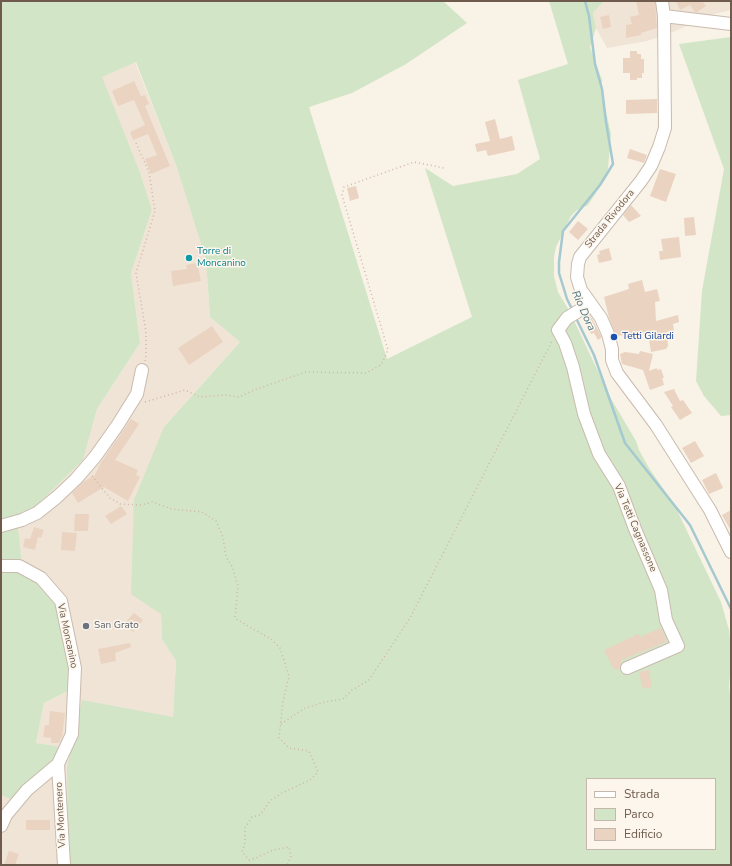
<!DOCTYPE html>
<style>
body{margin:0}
#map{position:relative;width:732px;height:866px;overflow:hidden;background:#f9f2e6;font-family:"Nunito Sans",sans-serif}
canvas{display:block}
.frame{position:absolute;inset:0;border:2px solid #6f5b4e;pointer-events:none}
.legend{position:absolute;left:586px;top:778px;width:130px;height:72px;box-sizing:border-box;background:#fcf6ec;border:1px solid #c4b8ad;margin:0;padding:5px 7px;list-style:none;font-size:12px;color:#6f5b4e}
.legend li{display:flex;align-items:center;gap:8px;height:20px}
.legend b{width:20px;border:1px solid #c4b8ad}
</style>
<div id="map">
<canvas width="732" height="866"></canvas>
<div class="frame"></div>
<ul class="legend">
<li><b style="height:5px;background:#fff"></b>Strada</li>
<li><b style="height:11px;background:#d2e5c7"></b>Parco</li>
<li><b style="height:11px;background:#ebd3c2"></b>Edificio</li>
</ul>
</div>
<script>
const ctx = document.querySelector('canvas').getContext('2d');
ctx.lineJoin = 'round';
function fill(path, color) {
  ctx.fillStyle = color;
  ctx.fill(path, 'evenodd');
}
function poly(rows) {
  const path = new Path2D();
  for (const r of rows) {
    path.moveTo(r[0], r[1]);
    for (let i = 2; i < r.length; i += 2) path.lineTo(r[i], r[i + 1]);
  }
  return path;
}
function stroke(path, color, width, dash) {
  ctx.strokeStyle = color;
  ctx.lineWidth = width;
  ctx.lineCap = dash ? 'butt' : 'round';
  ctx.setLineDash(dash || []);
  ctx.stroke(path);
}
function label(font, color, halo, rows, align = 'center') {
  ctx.font = font + ' "Nunito Sans",sans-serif';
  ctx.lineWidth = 3;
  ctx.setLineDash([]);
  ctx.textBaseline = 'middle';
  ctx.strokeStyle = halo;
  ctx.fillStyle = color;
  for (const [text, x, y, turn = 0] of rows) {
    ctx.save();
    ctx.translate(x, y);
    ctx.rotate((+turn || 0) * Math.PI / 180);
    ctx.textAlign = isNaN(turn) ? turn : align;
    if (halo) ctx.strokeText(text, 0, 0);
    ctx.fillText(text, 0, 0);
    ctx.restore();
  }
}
const residential = poly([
 [604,1,731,1,731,10,711,15,673,32,647,41,607,48,596,28,593,13],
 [135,62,176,165,206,260,210,317,240,342,164,427,161,614,162,639,176,661,173,717,69,865,1,865,1,795,13,799,62,747,36,743,44,703,70,690,23,574,17,528,1,531,1,519,30,512,83,460,97,409,140,343,131,273,152,210,141,175,101,77]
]);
const green = poly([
 [1,1,443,1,467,23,406,64,352,93,309,107,387,359,472,317,425,168,453,186,517,174,540,159,518,80,568,64,549,1,604,1,593,13,596,28,590,47,602,80,602,94,611,134,608,169,603,182,588,205,577,210,571,216,556,247,554,257,554,276,558,292,570,312,610,397,636,441,639,450,649,468,675,506,721,602,729,630,731,649,731,666,729,686,731,705,731,865,69,865,67,768,82,700,173,717,176,661,162,639,161,614,131,594,134,500,164,427,240,342,210,317,206,260,176,165,136,62,102,77,141,175,152,210,131,273,140,343,97,409,83,460,30,512,1,519],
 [587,779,715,779,715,849,587,849],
 [731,37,731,415,721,416,704,396,696,381,702,291,724,169,679,44],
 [18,528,23,574,38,582,58,602,73,669,70,690,44,703,36,743,62,747,56,762,13,800,1,795,1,531]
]);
const stream = poly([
 [573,311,567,299,559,273,559,262,563,231,600,185,613,164,606,122,602,89,595,64,589,16,585,1],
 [576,318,594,355,625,443,690,525,731,609]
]);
const building = poly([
 [636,1,655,1,657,28,641,33,641,35,626,38,626,25,632,24,630,17,639,15],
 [676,1,702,1,706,6,697,12,695,12,690,5,680,10],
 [609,15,611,27,603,29,600,17],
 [630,51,637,51,637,54,641,54,641,59,644,59,644,73,642,73,642,78,637,78,637,80,630,80,630,73,623,73,623,58,630,58],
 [134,81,141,96,145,95,149,104,145,106,170,166,151,174,145,159,157,155,148,134,133,140,130,132,145,125,134,100,118,106,112,91],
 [657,99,657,113,626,114,626,100],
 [495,119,500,139,512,136,515,150,488,156,486,150,477,152,475,144,490,141,485,122],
 [630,149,647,155,644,163,627,158],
 [660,169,676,174,666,202,650,196],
 [356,186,359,198,350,201,347,188],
 [631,205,641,216,629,222,623,215],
 [694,217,696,235,685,236,684,218],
 [578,221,588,229,578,240,569,232],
 [679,237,681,257,660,260,659,251,663,251,661,239],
 [609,248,612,260,599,263,597,255,600,254,599,251],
 [197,263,201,281,173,286,171,271,187,269,186,265],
 [642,280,645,292,657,289,660,301,655,302,656,321,678,315,679,322,673,324,674,331,667,332,668,346,666,349,651,352,648,332,616,336,609,318,604,297,629,289,628,284],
 [589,314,594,322,601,336,601,338,598,340,594,333,591,334,586,324,587,322,584,317],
 [212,326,223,342,189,365,178,348],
 [640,351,653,354,649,371,657,368,657,370,661,369,664,378,662,378,664,385,650,390,643,370,622,364,620,354,625,352,639,354],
 [674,389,680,401,683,400,692,413,680,420,671,407,673,406,664,392],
 [131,419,139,424,115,460,138,470,136,475,140,477,128,501,104,487,78,503,72,493,83,482,95,475,100,464],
 [695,441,704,456,691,463,682,448],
 [716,473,723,488,709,494,702,480],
 [121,506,127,514,111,524,105,516],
 [731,510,731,531,722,515],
 [75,514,89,514,88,531,74,531],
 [34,527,44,530,41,538,38,537,35,550,23,547,25,538,30,539],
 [62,532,77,533,75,551,61,550],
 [134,613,143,620,133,632,124,624],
 [83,622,90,622,90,630,83,630],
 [661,628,666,638,665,639,666,642,622,660,620,668,614,670,604,650,638,634,640,637],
 [130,643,131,647,115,653,116,661,101,664,98,649],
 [649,670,652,687,643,689,639,672],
 [50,711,65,713,62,737,59,743,51,743,51,738,43,737,45,725,49,725],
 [26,820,50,820,50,830,26,830],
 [9,851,19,854,15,865,4,865]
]);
const path = poly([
 [136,143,149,172,155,211,136,273,146,332,146,356,145,361],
 [145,402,185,390,200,397,226,395,239,397,254,390,306,372,366,373,381,365,388,350,342,195,344,187,414,162,444,168],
 [92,476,110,498,120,504,141,505,152,502,172,509,202,512,216,521,223,537,226,557,232,566,238,586,235,618,253,629,271,639,280,648,289,676,283,701,279,738,289,748,309,751,318,772,310,780,282,793,270,801,260,815,252,817,245,828,245,843,242,852,249,860,256,858,273,850,289,847,291,856,287,865],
 [281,724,305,708,325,702,343,699,352,690,369,680,410,618,552,341]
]);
const minor = poly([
 [662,1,664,16,665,128,659,147,651,166,641,181,580,257,578,264,577,277,581,290,601,318,608,334,612,349,612,360,617,373,656,425,710,510,731,552],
 [664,16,731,24],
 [590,304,567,318,558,330,565,343,573,367,584,414,599,454,619,486,635,529,661,590,666,620,678,646,627,668],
 [1,526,22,520,37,513,57,497,76,479,95,457,117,426,137,394,142,370],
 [1,566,19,566,41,578,61,601,75,668,72,734,58,764,27,790,6,815,1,826],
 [58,764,64,865]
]);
const markers = [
 [189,258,4,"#0f9aa8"],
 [614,337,4,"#1a4fb4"],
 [86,626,4,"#6b7280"]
];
const streetNames = [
 ["Strada Rivodora",610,219,-51],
 ["Via Tetti Cagnassone",635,528,67],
 ["Via Moncanino",67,636,78],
 ["Via Montenero",61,815,-93]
];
const cultureNames = [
 ["Torre di",197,252],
 ["Moncanino",197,264]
];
const transitNames = [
 ["Tetti Gilardi",622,337]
];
const worshipNames = [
 ["San Grato",94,626]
];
const waterNames = [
 ["Rio Dora",583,311,66]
];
fill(residential, '#f0e4d6');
fill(green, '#d2e5c7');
stroke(stream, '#a5c9d1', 2.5);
fill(building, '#ebd3c2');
stroke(minor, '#c9bbae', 14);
stroke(path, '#d0b7a5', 1.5, [1, 3]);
stroke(minor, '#fff', 12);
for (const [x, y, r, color] of markers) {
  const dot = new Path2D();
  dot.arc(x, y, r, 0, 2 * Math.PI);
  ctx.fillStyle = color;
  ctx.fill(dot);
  stroke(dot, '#fcf6ec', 1.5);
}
label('10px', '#6f5b4e', '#fcf6ec', streetNames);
label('10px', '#0d838f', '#fcf6ec', cultureNames, 'left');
label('10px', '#164399', '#fcf6ec', transitNames, 'left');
label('10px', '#5b616d', '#fcf6ec', worshipNames, 'left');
label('italic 11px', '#4b7680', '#fcf6ec', waterNames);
</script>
